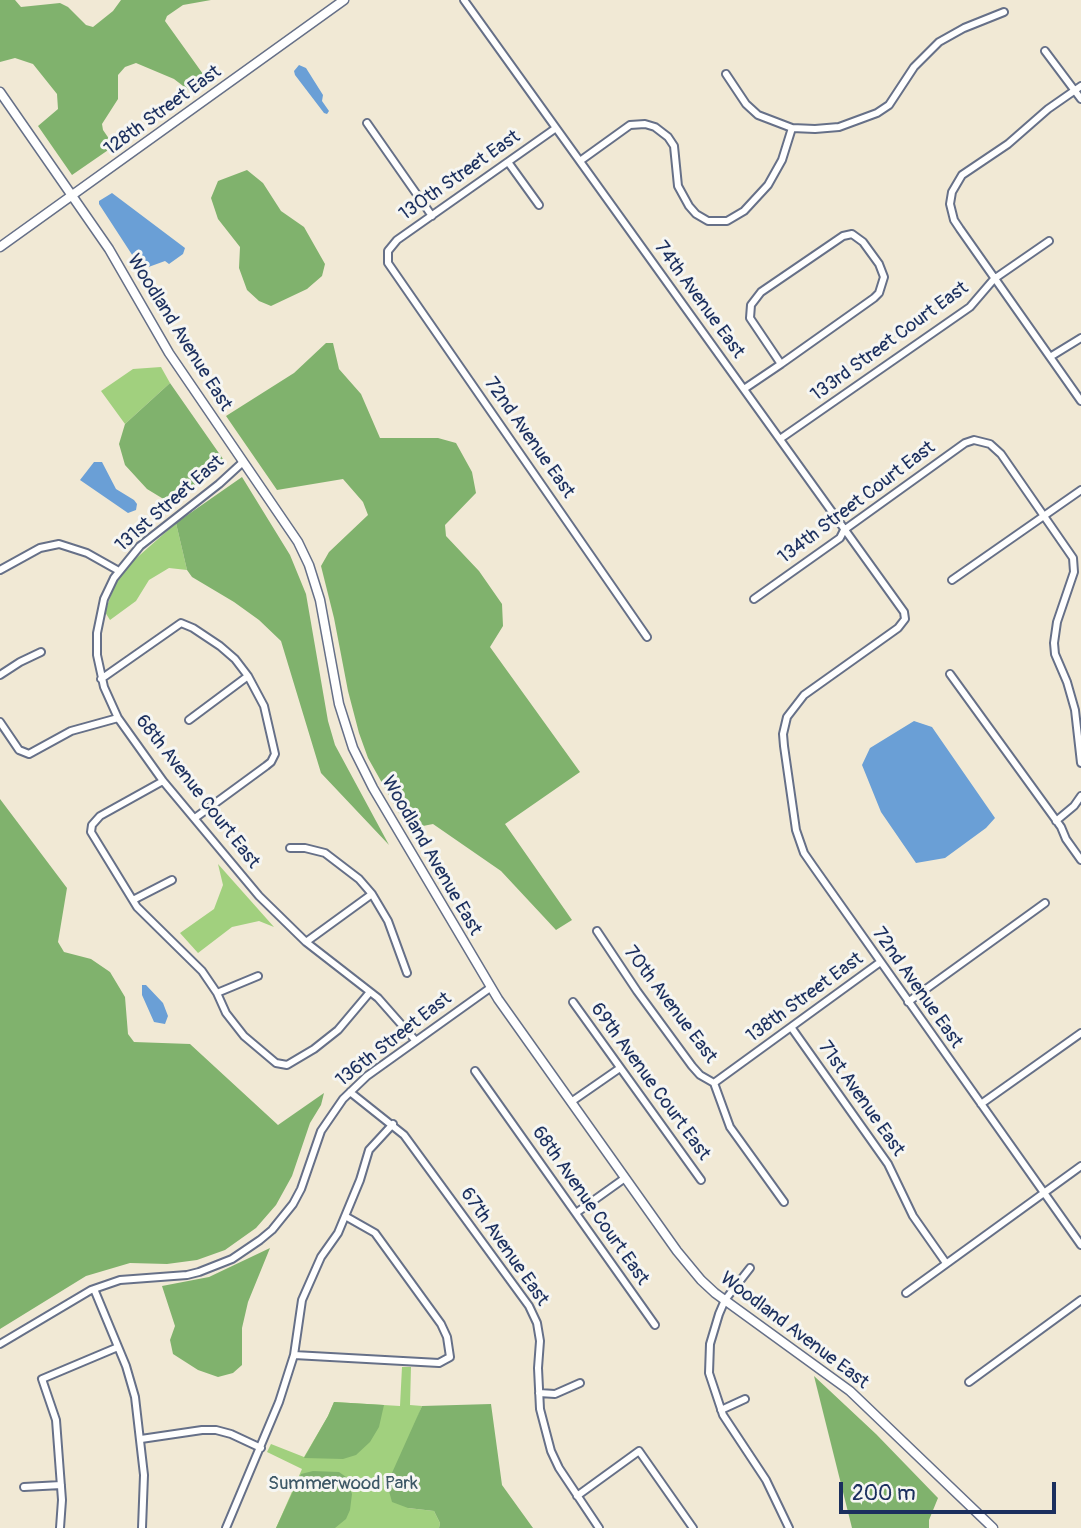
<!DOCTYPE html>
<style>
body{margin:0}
#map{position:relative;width:1081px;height:1528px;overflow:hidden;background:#f1e9d5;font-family:Pangolin,sans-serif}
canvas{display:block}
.scale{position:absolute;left:839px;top:1482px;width:217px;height:32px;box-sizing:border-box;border:4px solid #1b2f5e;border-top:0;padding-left:9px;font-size:21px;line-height:24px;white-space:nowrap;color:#1b2f5e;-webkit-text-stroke:5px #f6f6f2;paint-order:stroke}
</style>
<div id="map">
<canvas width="1081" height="1528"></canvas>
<div class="scale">200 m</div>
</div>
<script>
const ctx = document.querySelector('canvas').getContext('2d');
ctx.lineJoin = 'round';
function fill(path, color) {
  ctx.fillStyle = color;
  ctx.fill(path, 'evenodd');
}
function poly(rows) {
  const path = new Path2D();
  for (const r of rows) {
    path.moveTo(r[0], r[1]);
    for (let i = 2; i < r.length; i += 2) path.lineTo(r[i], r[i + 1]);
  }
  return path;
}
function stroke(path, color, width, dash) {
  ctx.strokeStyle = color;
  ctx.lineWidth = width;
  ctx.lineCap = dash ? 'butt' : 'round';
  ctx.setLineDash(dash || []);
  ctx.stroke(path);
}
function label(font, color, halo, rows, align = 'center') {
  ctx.font = font + ' Pangolin,sans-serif';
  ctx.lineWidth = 6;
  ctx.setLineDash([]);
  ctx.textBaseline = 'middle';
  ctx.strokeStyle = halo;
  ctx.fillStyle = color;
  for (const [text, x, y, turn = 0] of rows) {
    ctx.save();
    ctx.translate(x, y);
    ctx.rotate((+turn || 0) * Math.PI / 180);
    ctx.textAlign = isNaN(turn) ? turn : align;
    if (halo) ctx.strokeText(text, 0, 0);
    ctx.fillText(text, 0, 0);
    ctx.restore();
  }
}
const green = poly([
 [161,367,170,383,125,424,101,391,133,369],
 [176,523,187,570,169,568,149,580,136,601,110,620,105,612,116,581,132,562],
 [218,864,274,927,259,921,232,927,198,953,180,933,214,909,223,885],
 [402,1367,411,1367,410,1405,422,1406,410,1437,408,1508,434,1511,440,1523,439,1528,276,1528,302,1469,267,1452,271,1444,304,1457,328,1416,334,1402,400,1406]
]);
const forest = poly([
 [0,0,15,0,21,7,60,3,68,7,86,25,93,27,113,11,121,0,211,0,183,5,167,16,165,21,208,81,191,92,174,79,136,63,125,67,118,75,118,99,102,124,103,130,114,146,72,175,38,126,58,109,57,94,33,64,15,58,0,62],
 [247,170,263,183,281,211,304,227,325,264,322,276,307,289,271,306,259,301,247,290,239,268,240,247,218,219,211,198,218,181],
 [326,343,333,343,339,369,361,394,380,438,438,438,456,443,472,472,476,493,445,525,446,536,479,571,502,604,503,626,490,647,580,772,505,824,572,920,556,930,501,871,433,824,408,829,368,758,359,733,348,691,334,618,321,566,329,552,368,515,363,502,343,479,277,490,226,416,294,373],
 [170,383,223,459,207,477,170,503,147,489,125,465,119,444,125,424],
 [242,477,290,555,306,594,328,721,335,745,389,845,321,773,281,641,259,620,234,602,192,577,187,570,176,523],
 [0,799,67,888,58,942,64,952,91,959,110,972,125,997,128,1034,134,1042,190,1044,278,1125,324,1093,321,1105,310,1123,292,1176,276,1205,256,1228,225,1250,197,1260,167,1264,130,1263,86,1276,0,1329],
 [270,1248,248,1302,242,1328,242,1365,233,1373,218,1377,198,1370,173,1354,170,1340,175,1326,162,1286,209,1277],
 [814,1376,876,1434,938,1498,929,1520,929,1528,852,1528],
 [334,1402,384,1405,379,1427,370,1442,356,1455,343,1459,304,1458,328,1416],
 [491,1404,502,1485,533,1528,439,1528,440,1523,434,1511,408,1508,392,1502,387,1484,422,1406],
 [313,1471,339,1472,346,1477,352,1494,350,1510,346,1519,335,1528,276,1528,301,1474]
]);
const water = poly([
 [299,65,306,68,323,95,322,101,329,111,327,114,324,113,295,75,294,71],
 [112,193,185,248,183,254,169,264,165,261,143,269,140,267,99,204,99,201],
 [94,462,102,462,116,489,134,500,137,504,136,510,128,513,80,480],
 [914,721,932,727,995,818,986,828,945,858,916,863,881,812,862,765,870,748],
 [142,985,146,985,163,1003,168,1016,165,1024,154,1022,142,995]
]);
const street = poly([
 [464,0,904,612,905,619,898,628,804,695,787,717,783,734,784,746,796,830,804,853,813,866,1081,1245],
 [1045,51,1081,99],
 [726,74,746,104,758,115,792,128],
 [1081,86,1048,109,1008,144,962,175,952,192,950,204,954,220,960,229,1081,401],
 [367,123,432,216],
 [556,128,397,240,388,251,388,263,647,637],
 [580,161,630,125,645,124,655,127,668,137,674,146,678,186,689,206,696,214,708,221,727,221,744,211,768,185,782,160,792,128,815,129,839,127,877,113,889,105,914,67,939,42,964,28,1004,12],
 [508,162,539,205],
 [1050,357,1081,338],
 [744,389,781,364,874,298,879,293,884,277,879,264,863,242,852,234,843,236,761,292,751,305,750,318,781,364],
 [780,439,970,307,994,279,1049,241],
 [243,462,219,484,140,546,114,578,104,599,97,633,97,655,104,687,118,718,163,781,259,896,306,942,378,998,415,1040],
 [0,570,40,548,59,544,87,553,119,571],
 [952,580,1081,490],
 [754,599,840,538,844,530,965,443,974,440,990,444,1001,454,1073,558,1074,572,1057,622,1054,643,1055,654,1067,682,1075,710,1081,763],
 [950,674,1061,827,1066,839,1081,860],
 [0,675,20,662,41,652],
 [101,679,181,623,193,628,220,646,235,659,248,676,264,706,275,754,271,762,266,766,195,818],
 [189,720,248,676],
 [0,722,19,750,29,754,71,731,118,718],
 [163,781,100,816,92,825,91,832,137,907,202,971,217,993,226,1013,244,1036,276,1063,287,1065,314,1049,338,1030,370,992],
 [1056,821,1074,806,1081,796],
 [290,848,305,848,325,853,359,879,372,894,388,921,407,973],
 [133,900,172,880],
 [597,931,637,991,692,1066,700,1075,714,1083],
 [306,942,372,894],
 [217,993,258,976],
 [573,1002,701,1180],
 [908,1002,1045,903],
 [791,1027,888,1164,913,1216,946,1263],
 [475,1071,655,1325],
 [714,1083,879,963],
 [714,1083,730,1127,784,1202],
 [350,1092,404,1135,529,1306,537,1323,540,1341,538,1368,540,1409,551,1451,559,1468,599,1528],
 [571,1102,620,1068],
 [981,1104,1081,1033],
 [576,1213,625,1178],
 [750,1268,725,1300,719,1314,710,1344,709,1373,723,1415,766,1480,789,1528],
 [94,1289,126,1366,135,1397,144,1475,142,1528],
 [906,1293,1081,1166],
 [0,1344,91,1290,120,1280,187,1275,199,1272,232,1259,260,1240,272,1230,293,1204,301,1189,321,1131,343,1099,367,1076,490,988],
 [294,1355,439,1363,450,1357,447,1337,441,1324,375,1233,345,1216],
 [969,1382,1081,1300],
 [539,1393,555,1394,580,1383],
 [721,1410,745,1399],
 [141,1439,202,1430,216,1430,231,1434,261,1448],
 [24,1487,61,1485],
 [577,1496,639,1451,693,1528],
 [60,1528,62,1500,56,1420,42,1379,118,1347],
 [226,1528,279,1402,294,1355,302,1300,321,1257,338,1233,360,1180,369,1150,393,1124]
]);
const secondary = poly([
 [0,92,109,249,169,353,298,542,309,565,320,600,339,704,353,748,373,788,498,999,677,1251,701,1280,715,1293,850,1391,993,1528],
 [0,247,344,0]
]);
const streetNames = [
 ["128th Street East",163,111,-36],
 ["130th Street East",460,176,-35],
 ["74th Avenue East",699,300,54],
 ["Woodland Avenue East",179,333,58],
 ["133rd Street Court East",890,342,-36],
 ["72nd Avenue East",529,438,55],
 ["134th Street Court East",857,503,-37],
 ["131st Street East",170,504,-41],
 ["68th Avenue Court East",197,792,52],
 ["Woodland Avenue East",431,856,60],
 ["72nd Avenue East",917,988,55],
 ["138th Street East",805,998,-36],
 ["70th Avenue East",670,1005,53],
 ["136th Street East",394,1040,-38],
 ["69th Avenue Court East",650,1082,54],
 ["71st Avenue East",861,1099,55],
 ["68th Avenue Court East",590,1206,55],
 ["67th Avenue East",504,1247,55],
 ["Woodland Avenue East",794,1331,37]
];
const parkNames = [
 ["Summerwood Park",343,1484]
];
fill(green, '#a1d07e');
fill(forest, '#80b26d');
fill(water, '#6a9fd6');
stroke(street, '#667088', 10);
stroke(secondary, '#667088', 11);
stroke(street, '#fff', 6);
stroke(secondary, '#fff', 8);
label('19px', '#1b2f5e', '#f6f6f2', streetNames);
label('19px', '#3c5766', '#f6f6f2', parkNames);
</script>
